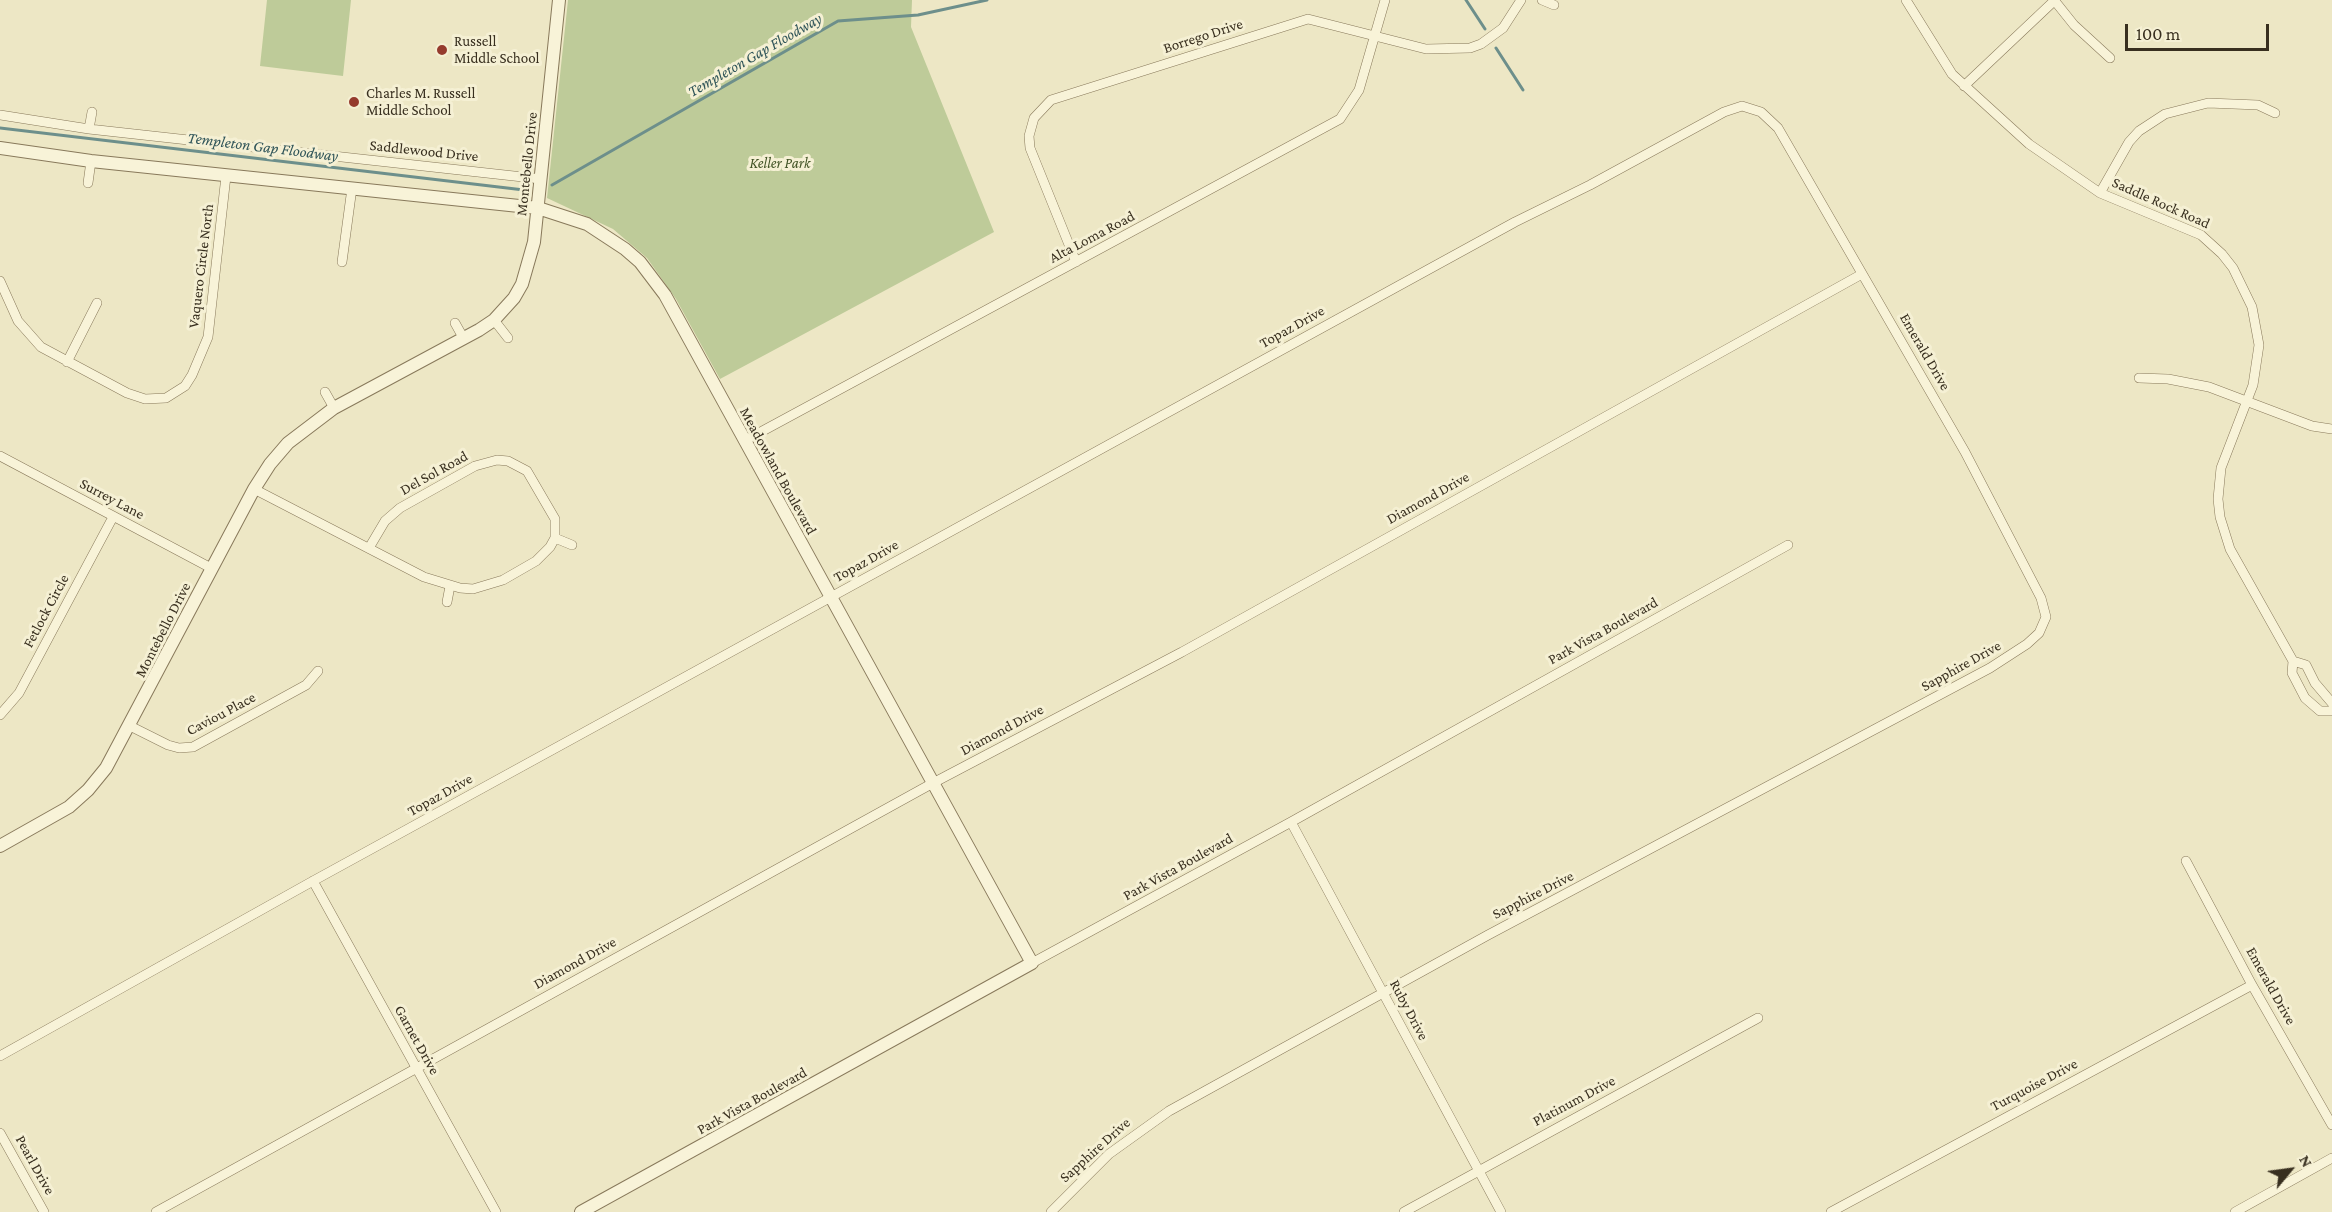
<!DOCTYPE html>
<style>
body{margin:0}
#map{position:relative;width:2332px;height:1212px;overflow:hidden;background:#ede7c5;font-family:"Crimson Pro",serif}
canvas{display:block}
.north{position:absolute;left:2260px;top:1140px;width:60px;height:60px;-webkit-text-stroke:4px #f5f0d4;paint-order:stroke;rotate:61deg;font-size:16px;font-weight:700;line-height:24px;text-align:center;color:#382f1f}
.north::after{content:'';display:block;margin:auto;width:21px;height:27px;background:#382f1f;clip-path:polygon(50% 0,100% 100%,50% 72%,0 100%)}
.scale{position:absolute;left:2125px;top:24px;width:144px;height:27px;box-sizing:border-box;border:3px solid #382f1f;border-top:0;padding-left:8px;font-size:18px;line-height:21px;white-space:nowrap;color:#382f1f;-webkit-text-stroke:4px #f5f0d4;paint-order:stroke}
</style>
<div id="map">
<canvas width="2332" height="1212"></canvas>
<div class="north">N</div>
<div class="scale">100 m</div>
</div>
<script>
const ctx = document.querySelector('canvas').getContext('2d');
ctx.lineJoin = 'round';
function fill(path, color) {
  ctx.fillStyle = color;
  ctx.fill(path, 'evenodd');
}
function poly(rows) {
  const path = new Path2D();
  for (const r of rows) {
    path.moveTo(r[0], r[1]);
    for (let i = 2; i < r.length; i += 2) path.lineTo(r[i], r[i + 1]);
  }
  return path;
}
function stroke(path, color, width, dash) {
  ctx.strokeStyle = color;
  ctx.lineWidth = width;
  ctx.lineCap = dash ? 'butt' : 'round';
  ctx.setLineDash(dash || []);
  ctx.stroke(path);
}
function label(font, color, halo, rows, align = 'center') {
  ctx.font = font + ' "Crimson Pro",serif';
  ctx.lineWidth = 6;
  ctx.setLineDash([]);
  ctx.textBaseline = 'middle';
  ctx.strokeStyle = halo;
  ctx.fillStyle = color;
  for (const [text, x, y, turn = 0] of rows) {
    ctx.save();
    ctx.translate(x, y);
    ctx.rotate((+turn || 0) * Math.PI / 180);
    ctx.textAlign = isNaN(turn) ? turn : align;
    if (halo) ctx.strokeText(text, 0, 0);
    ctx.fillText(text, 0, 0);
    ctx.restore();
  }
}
const green = poly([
 [267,0,351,0,343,76,260,66],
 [568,0,912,0,911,27,994,232,720,379,676,299,647,258,613,229,547,198]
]);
const stream = poly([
 [1466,0,1485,29],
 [1496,48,1523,90],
 [0,128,524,190],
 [552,185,838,21,918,15,987,0]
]);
const minor = poly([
 [1542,0,1554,5],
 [1906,0,1952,74,2029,144,2100,193,2201,235,2222,254,2233,268,2252,307,2259,345,2253,385,2221,468,2218,499,2220,517,2230,549,2293,661,2292,673,2305,698,2320,711,2332,711],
 [2054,0,2074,25,2110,58],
 [1964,86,2055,0],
 [0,115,89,129,541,179],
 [89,129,92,112],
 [88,183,91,161],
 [2100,193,2129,142,2139,131,2165,114,2208,103,2258,105,2275,113],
 [342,262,352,188],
 [1076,262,1030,148,1029,136,1034,118,1051,100,1308,19,1426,49,1470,48,1481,44,1503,28,1521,0],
 [0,281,18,321,41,347,127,393,145,399,166,398,185,386,192,375,208,337,226,176],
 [494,320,508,338],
 [455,323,464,339],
 [67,362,97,303],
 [2139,378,2168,379,2209,387,2312,426,2332,429],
 [325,392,334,408],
 [744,441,1340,119,1359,90,1385,0],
 [0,456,211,568],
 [254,489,424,577,460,588,473,589,503,580,536,561,550,547,555,538,555,519,527,471,508,461,497,460,475,466,400,508,385,521,369,548],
 [555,538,572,545],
 [447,602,450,586],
 [2293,661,2306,665,2315,683,2332,703],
 [0,715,19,693,113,517],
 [130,726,168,745,179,748,193,747,306,685,318,671],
 [1291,822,1501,1212],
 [2186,861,2252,985,2332,1125],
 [313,881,496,1212],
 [1032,963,1291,822,1788,545],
 [0,1056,313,881,1515,222,1590,185,1724,112,1742,106,1761,112,1778,128,1965,452,2041,598,2046,617,2039,633,2027,644,1990,668,1488,935,1169,1111,1109,1154,1051,1212],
 [0,1133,44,1212],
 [156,1212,933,783,1182,652,1862,274],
 [1404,1212,1758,1018],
 [1831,1212,2252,985],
 [2235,1212,2332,1158]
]);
const tertiary = poly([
 [0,148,91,161,538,208,587,224,625,249,640,262,665,295,1032,963,581,1212],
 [0,846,69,807,88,790,106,768,254,489,270,464,288,443,334,408,479,330,494,320,514,298,522,284,534,242,559,0]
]);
const markers = [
 [442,50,6,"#953b2d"],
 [354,102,6,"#953b2d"]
];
const streetNames = [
 ["Borrego Drive",1203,36,-18],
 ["Saddlewood Drive",424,151,6],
 ["Montebello Drive",527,164,-84],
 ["Saddle Rock Road",2161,203,24],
 ["Alta Loma Road",1092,237,-28],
 ["Vaquero Circle North",201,266,-83],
 ["Topaz Drive",1292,327,-29],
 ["Emerald Drive",1925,352,60],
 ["Meadowland Boulevard",778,471,61],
 ["Del Sol Road",434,473,-29],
 ["Diamond Drive",1428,498,-29],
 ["Surrey Lane",112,499,28],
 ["Topaz Drive",866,561,-29],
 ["Fetlock Circle",46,611,-62],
 ["Montebello Drive",163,630,-63],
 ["Park Vista Boulevard",1603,631,-29],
 ["Sapphire Drive",1961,666,-29],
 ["Caviou Place",221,714,-28],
 ["Diamond Drive",1002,730,-28],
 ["Topaz Drive",440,795,-29],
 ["Park Vista Boulevard",1178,867,-29],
 ["Sapphire Drive",1533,895,-27],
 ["Diamond Drive",575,963,-29],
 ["Emerald Drive",2271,986,61],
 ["Ruby Drive",1409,1010,62],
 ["Garnet Drive",417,1040,61],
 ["Turquoise Drive",2034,1085,-28],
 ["Park Vista Boulevard",752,1101,-29],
 ["Platinum Drive",1574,1101,-28],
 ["Sapphire Drive",1095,1150,-42],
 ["Pearl Drive",35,1165,61]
];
const poiNames = [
 ["Russell",454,41],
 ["Middle School",454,58],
 ["Charles M. Russell",366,93],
 ["Middle School",366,110]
];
const parkNames = [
 ["Keller Park",780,163]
];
const waterNames = [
 ["Templeton Gap Floodway",755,55,-30],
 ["Templeton Gap Floodway",263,147,7]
];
fill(green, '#becb99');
stroke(stream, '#6d8f8b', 3);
stroke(minor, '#88795b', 10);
stroke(tertiary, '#88795b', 14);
stroke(minor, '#f8f3d8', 9);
stroke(tertiary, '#f8f3d8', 12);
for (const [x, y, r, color] of markers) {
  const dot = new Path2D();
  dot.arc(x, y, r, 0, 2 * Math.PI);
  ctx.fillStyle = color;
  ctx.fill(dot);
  stroke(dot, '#f5f0d4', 2);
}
label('15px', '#382f1f', '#f5f0d4', streetNames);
label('15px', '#382f1f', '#f5f0d4', poiNames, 'left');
label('italic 15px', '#425426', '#f5f0d4', parkNames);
label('italic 16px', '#2f5458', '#f5f0d4', waterNames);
</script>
